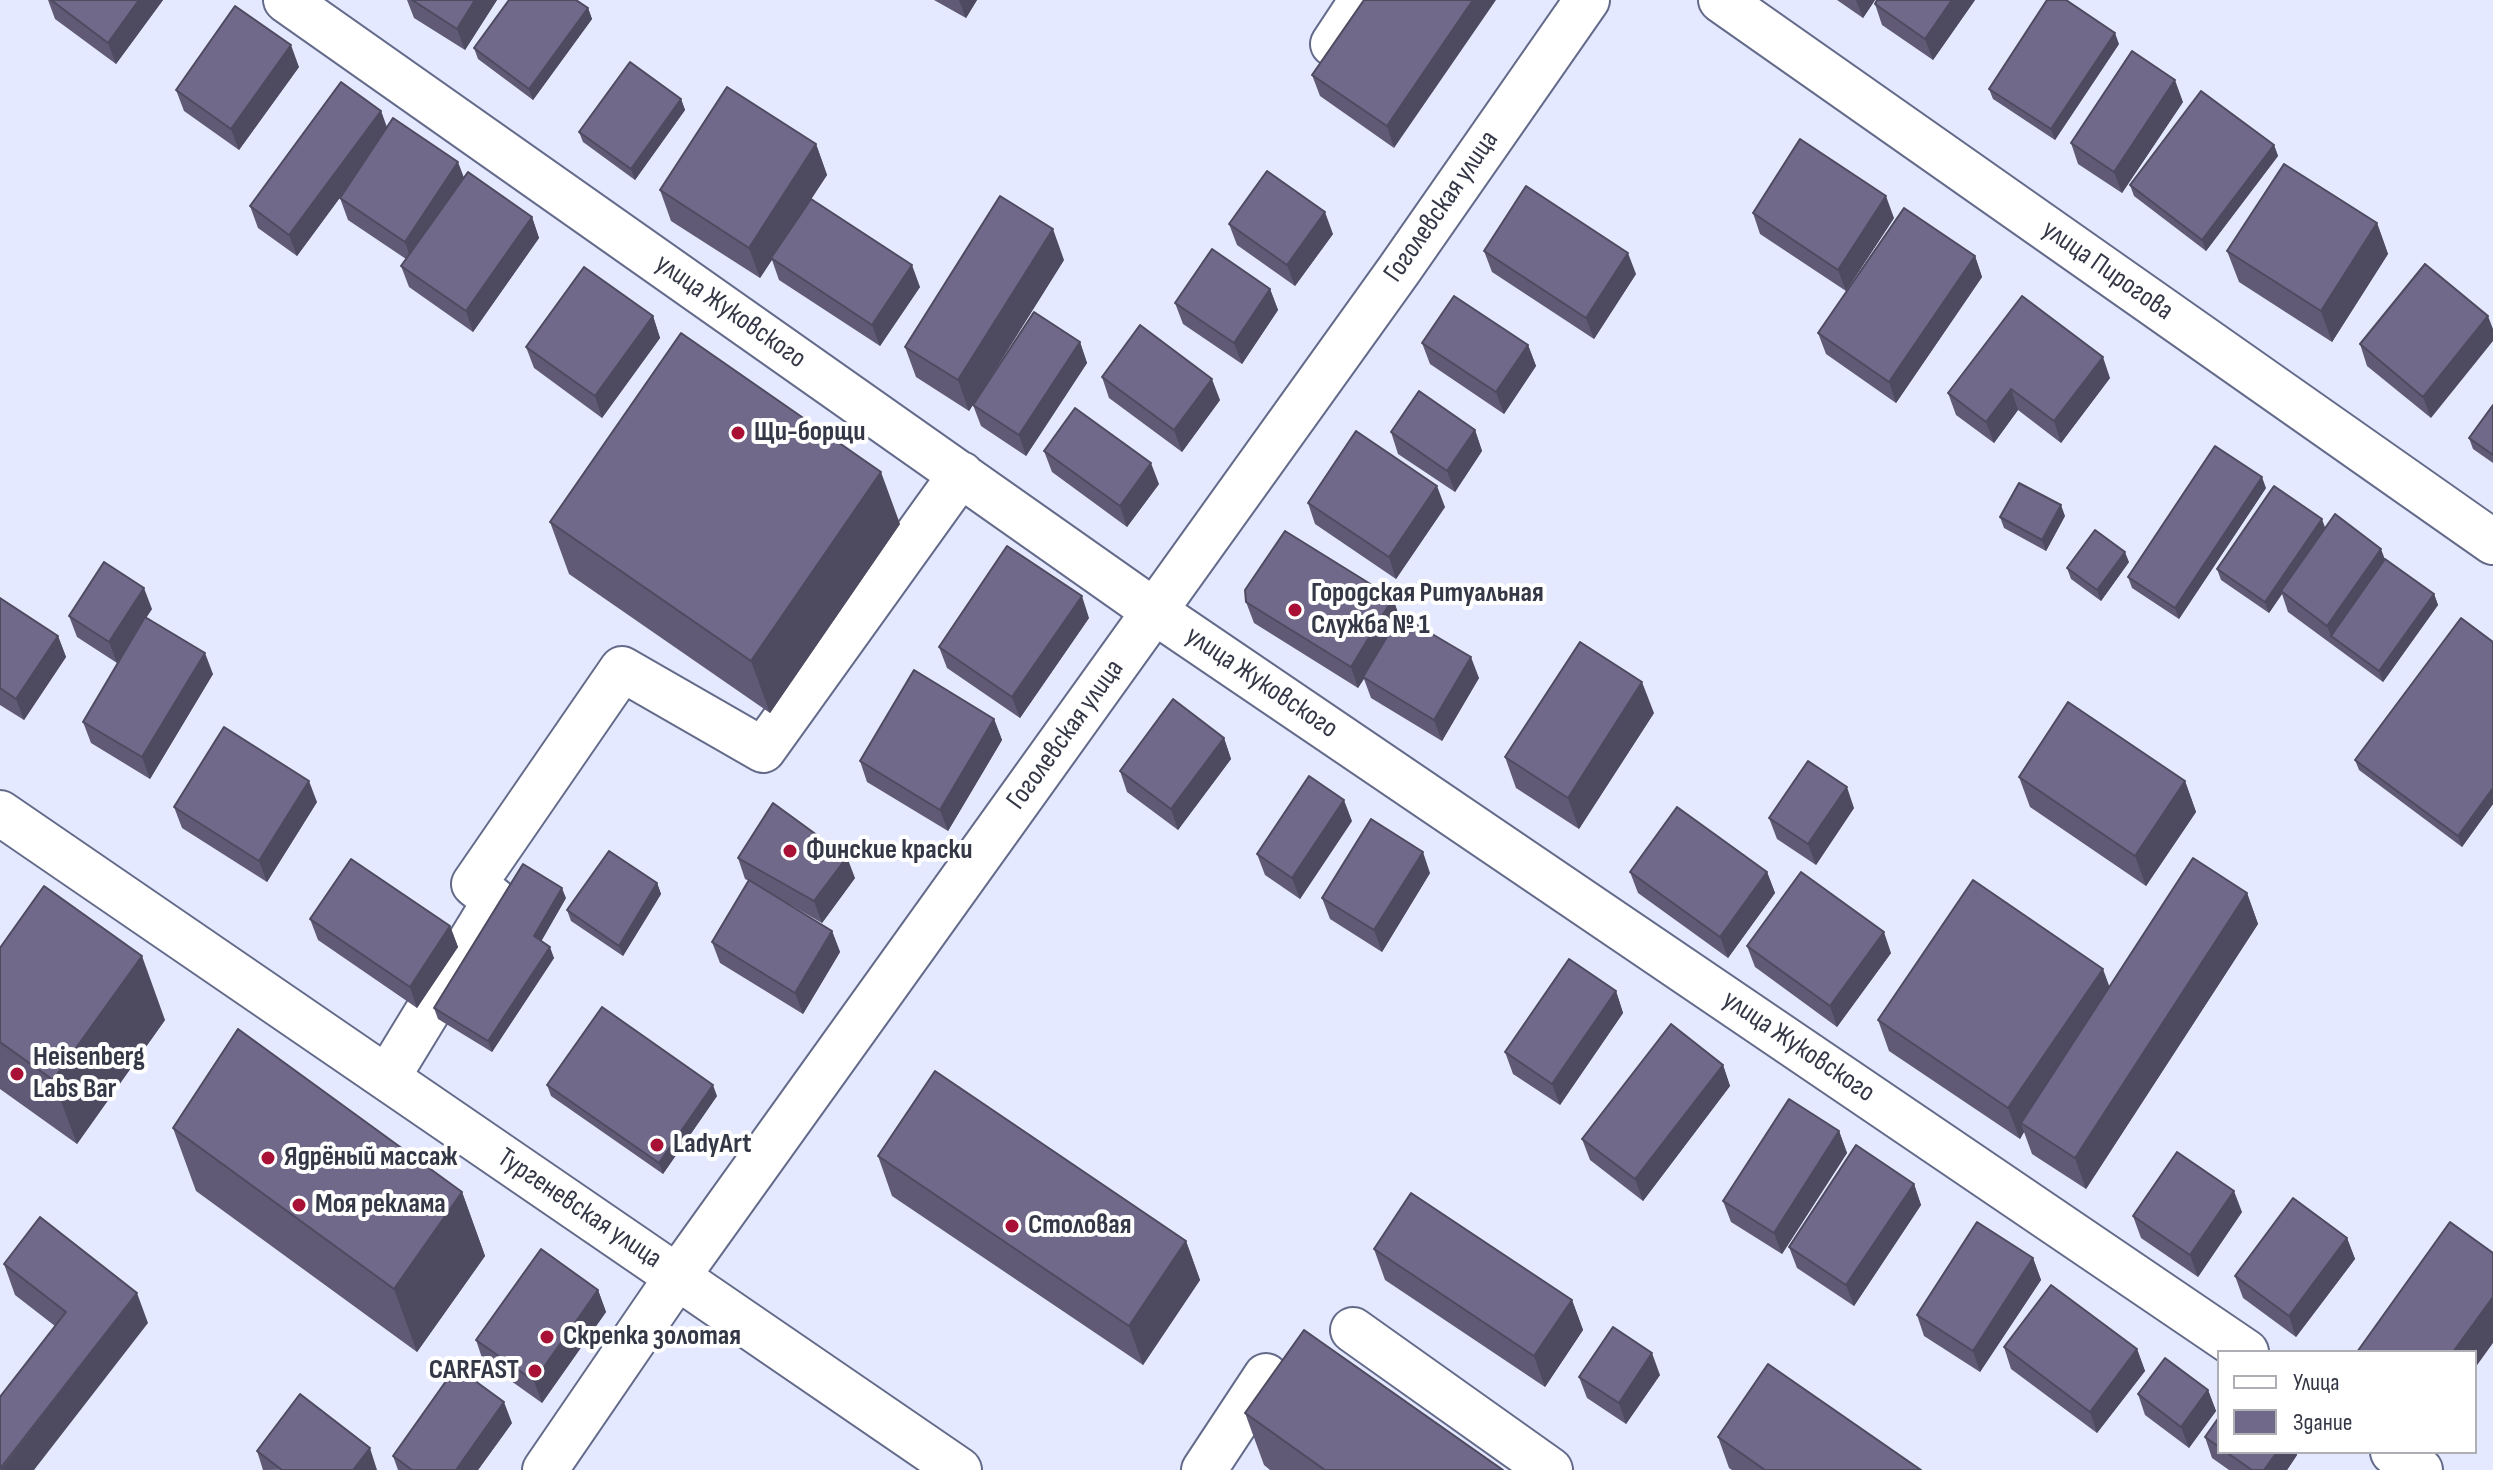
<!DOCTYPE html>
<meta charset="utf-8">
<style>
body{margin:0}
#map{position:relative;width:2493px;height:1470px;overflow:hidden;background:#e4e9ff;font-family:"Sofia Sans Condensed",sans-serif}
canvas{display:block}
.legend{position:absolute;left:2217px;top:1350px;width:260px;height:104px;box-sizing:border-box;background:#fff;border:2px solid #aeafb5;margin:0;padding:10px 14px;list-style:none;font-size:24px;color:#343745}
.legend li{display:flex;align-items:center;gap:16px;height:40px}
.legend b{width:40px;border:2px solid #aeafb5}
</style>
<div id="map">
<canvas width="2493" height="1470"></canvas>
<ul class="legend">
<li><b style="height:10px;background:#fff"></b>Улица</li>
<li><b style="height:22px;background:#706989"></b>Здание</li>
</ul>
</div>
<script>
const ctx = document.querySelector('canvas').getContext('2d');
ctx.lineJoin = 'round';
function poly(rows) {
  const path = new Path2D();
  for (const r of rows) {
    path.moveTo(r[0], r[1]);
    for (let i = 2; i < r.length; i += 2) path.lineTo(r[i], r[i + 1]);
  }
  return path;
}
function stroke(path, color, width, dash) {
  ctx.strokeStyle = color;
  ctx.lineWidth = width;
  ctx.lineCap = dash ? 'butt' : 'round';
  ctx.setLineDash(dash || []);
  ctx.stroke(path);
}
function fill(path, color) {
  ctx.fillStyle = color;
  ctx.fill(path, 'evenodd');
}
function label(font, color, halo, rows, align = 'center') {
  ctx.font = font + ' "Sofia Sans Condensed",sans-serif';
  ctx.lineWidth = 8;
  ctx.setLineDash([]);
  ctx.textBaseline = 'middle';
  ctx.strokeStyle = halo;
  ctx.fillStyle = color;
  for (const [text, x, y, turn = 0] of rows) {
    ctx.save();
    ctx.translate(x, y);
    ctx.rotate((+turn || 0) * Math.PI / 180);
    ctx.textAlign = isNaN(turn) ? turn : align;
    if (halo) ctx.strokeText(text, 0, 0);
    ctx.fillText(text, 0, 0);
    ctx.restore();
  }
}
const minor = poly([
 [286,0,1154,611,2246,1352],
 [1721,0,2493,542],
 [1333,44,1362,0],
 [0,813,959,1470],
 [387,1078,495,901,474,884,622,669,763,750,961,474],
 [1353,1330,1550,1470],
 [2393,1452,2420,1470],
 [545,1470,677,1277,1399,270,1587,0],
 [1204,1470,1266,1376]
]);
const wall = poly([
 [48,0,163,0,116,64,55,19],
 [407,0,497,0,465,50,414,18],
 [934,0,977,0,966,18],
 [1364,0,1394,148,1320,96,1312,75],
 [1837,0,1875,0,1863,18],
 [1975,0,1933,60,1882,25,1875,4],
 [588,8,592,19,533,100,478,59,474,48],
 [2119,44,2055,140,1993,99,1989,89],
 [299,67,239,150,184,111,176,90],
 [681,99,685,110,635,180,583,142,579,132],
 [2183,102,2122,193,2078,164,2071,143],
 [381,111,387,127,464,177,532,217,539,238,473,332,409,287,401,266,406,259,348,220,340,198,342,195,297,256,258,228,250,206],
 [816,144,827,175,811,199,920,287,880,346,779,280,772,260,760,278,671,221,660,190],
 [2274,145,2278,156,2206,251,2134,196,2130,185],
 [1753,213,1894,218,1846,291,1760,234],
 [2377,223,2388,254,2332,342,2239,282,2227,251],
 [1229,224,1333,234,1295,286,1237,245],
 [1484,251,1636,274,1594,339,1492,272],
 [1975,256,1982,277,1896,403,1826,354,1818,333],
 [1064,260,976,401,1080,342,1087,363,1026,456,981,426,973,405,969,411,916,377,905,347],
 [2425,264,2431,418,2367,366,2360,344],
 [1270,289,1278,310,1242,364,1183,324,1175,303],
 [653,316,660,338,602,418,534,368,526,347],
 [1422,343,1528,345,1536,366,1504,414,1430,364],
 [1102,377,1220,400,1182,452,1109,398],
 [2110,378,2061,443,2018,410,1994,443,1956,415,1948,393],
 [2493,405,2493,463,2473,449,2469,438],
 [1475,430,1482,451,1455,492,1398,454,1391,432],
 [1044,451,1159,484,1127,527,1052,472],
 [2266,488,2179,619,2132,588,2128,577],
 [1308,503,1445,507,1396,579,1315,524],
 [2065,516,2046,551,2004,528,2000,517],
 [550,522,900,524,770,713,569,574],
 [2325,528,2385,559,2434,594,2438,605,2383,682,2288,612,2282,594,2269,613,2221,580,2217,569],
 [2129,562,2101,601,2071,579,2067,568],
 [0,598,58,636,66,657,24,720,0,705],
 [1393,598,1399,616,1479,678,1442,741,1371,698,1364,679,1358,688,1254,623,1246,602],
 [152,609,146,617,213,674,150,779,91,743,83,722,130,643,117,663,77,637,69,616],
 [1089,618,1020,718,947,668,939,647],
 [2493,642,2493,804,2462,847,2359,770,2355,760],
 [1654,713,1579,829,1516,788,1505,757],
 [994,719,1002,740,948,831,867,782,860,761],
 [1224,738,1231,759,1178,830,1127,792,1120,771],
 [2019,777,2185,781,2196,812,2146,886,2030,807],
 [317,802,267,882,182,828,174,807],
 [1854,808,1816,865,1777,839,1769,818],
 [1352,821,1300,899,1265,875,1257,854],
 [738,858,855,878,822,923,777,897,832,931,840,952,803,1014,720,963,712,942,749,881,745,879],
 [1630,872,1767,872,1775,893,1728,958,1638,893],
 [1430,873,1382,952,1330,919,1322,898],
 [657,883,661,894,623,956,571,921,567,910],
 [2247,893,2258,924,2086,1189,2032,1154,2024,1132,2020,1139,1889,1051,1878,1020,2109,986],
 [566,898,541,941,554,958,492,1052,438,1019,434,1008],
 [310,919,450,926,458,947,417,1008,318,940],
 [1747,946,1891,953,1837,1027,1755,967],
 [0,948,165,1020,77,1144,0,1089],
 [1616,991,1623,1013,1560,1105,1513,1074,1505,1052],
 [1723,1065,1730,1086,1643,1201,1590,1160,1582,1139],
 [547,1085,717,1096,663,1174,551,1096],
 [173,1128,462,1192,485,1256,417,1352,196,1191],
 [1839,1131,1847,1153,1782,1254,1731,1222,1723,1201],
 [878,1156,1186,1241,1200,1280,1143,1365,892,1196],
 [1914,1184,1921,1205,1854,1306,1797,1268,1789,1247],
 [2242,1212,2198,1277,2141,1238,2133,1216],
 [2347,1238,2355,1259,2296,1337,2243,1298,2235,1276],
 [1374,1249,1572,1300,1583,1330,1545,1387,1385,1280],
 [2033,1258,2041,1280,1980,1372,1924,1336,1917,1315],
 [4,1264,148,1323,55,1326,15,1295],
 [598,1290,606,1312,542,1403,483,1361,476,1340],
 [2004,1347,2137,1349,2145,1371,2097,1433,2011,1369],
 [1660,1375,1626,1424,1587,1398,1579,1377],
 [2208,1390,2216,1411,2189,1448,2145,1415,2138,1394],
 [1245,1413,1503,1470,1270,1470,1264,1465],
 [2219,1417,2219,1452,2296,1452,2297,1455,2287,1470,2229,1470,2212,1458,2205,1437],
 [512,1423,478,1470,398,1470,393,1456],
 [1718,1437,1921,1470,1732,1470,1729,1468],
 [257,1451,378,1469,263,1470]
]);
const shadedWall = poly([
 [139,0,163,0,116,64,108,43],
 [475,0,497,0,465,50,457,29],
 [959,0,977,0,966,18],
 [1473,0,1496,0,1394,148,1387,126],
 [1856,0,1875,0,1863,18],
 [1952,0,1975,0,1933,60,1925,39],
 [588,8,592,19,533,100,529,89],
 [2115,33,2119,44,2055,140,2051,129],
 [291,45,299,67,239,150,231,129],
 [2175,80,2183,102,2122,193,2114,172],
 [681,99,685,110,635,180,631,169],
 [381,111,388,132,297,256,289,235],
 [816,144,827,175,760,278,749,248],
 [2274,145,2278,156,2206,251,2202,240],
 [458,162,466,183,412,263,405,242],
 [1886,196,1894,218,1846,291,1838,270],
 [1325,212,1333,234,1295,286,1287,265],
 [532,217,539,238,473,332,466,311],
 [2377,223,2388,254,2332,342,2321,311],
 [1053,229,1064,260,969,411,958,380],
 [1628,253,1636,274,1594,339,1586,318],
 [1975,256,1982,277,1896,403,1889,382],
 [912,265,920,287,880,346,872,325],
 [1270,289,1278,310,1242,364,1234,343],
 [653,316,660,338,602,418,595,396],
 [2488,316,2493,329,2493,341,2431,418,2423,397],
 [1080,342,1087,363,1026,456,1019,435],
 [1528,345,1536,366,1504,414,1496,392],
 [2103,357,2110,378,2061,443,2054,421],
 [1212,379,1220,400,1182,452,1174,430],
 [2011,389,2018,410,1994,443,1986,422],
 [1475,430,1482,451,1455,492,1447,471],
 [1151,463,1159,484,1127,527,1120,506],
 [881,472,900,524,770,713,751,661],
 [2262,477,2266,488,2179,619,2175,608],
 [1437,486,1445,507,1396,579,1389,557],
 [2061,505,2065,516,2046,551,2042,540],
 [2322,519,2326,530,2281,591,2282,594,2269,613,2265,602],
 [2381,549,2389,570,2331,636,2327,626],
 [2125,552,2129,562,2101,601,2097,590],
 [144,588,152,609,117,663,109,642],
 [2434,594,2438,605,2383,682,2379,671],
 [1082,596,1089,618,1020,718,1012,697],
 [1393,598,1400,620,1358,688,1351,667],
 [58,636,66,657,24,720,16,699],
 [205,653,213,674,150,779,142,757],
 [1471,657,1479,678,1442,741,1434,720],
 [1642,682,1654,713,1579,829,1568,798],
 [994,719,1002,740,948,831,940,810],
 [1224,738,1231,759,1178,830,1171,809],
 [309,781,317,802,267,882,259,861],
 [2185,781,2196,812,2146,886,2135,856],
 [1847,787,1854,808,1816,865,1808,844],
 [2493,788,2493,804,2462,847,2458,836],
 [1344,800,1352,821,1300,899,1292,878],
 [1423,852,1430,873,1382,952,1374,930],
 [847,857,855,878,822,923,814,901],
 [1767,872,1775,893,1728,958,1720,937],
 [657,883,661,894,623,956,619,946],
 [562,888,566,898,538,947,534,936],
 [2247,893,2258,924,2086,1189,2075,1158],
 [450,926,458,947,417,1008,410,987],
 [832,931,840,952,803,1014,795,993],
 [1884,932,1891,953,1837,1027,1830,1006],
 [550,947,554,958,492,1052,488,1041],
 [142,956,165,1020,77,1144,53,1080],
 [2103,969,2114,999,2021,1123,2024,1132,2020,1139,2008,1108],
 [1616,991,1623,1013,1560,1105,1552,1084],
 [1723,1065,1730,1086,1643,1201,1635,1179],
 [713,1085,717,1096,663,1174,659,1163],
 [1839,1131,1847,1153,1782,1254,1774,1233],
 [1914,1184,1921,1205,1854,1306,1846,1285],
 [2234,1191,2242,1212,2198,1277,2190,1255],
 [462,1192,485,1256,417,1352,394,1289],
 [2347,1238,2355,1259,2296,1337,2289,1316],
 [1186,1241,1200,1280,1143,1365,1129,1326],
 [2033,1258,2041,1280,1980,1372,1973,1351],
 [598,1290,606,1312,542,1403,534,1381],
 [137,1293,148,1323,34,1470,0,1470],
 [2493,1297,2493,1343,2475,1368,2475,1352,2453,1352],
 [1572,1300,1583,1330,1545,1387,1534,1356],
 [2137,1349,2145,1371,2097,1433,2090,1412],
 [1652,1353,1660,1375,1626,1424,1619,1403],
 [2208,1390,2216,1411,2189,1448,2181,1427],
 [504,1402,512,1423,478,1470,456,1470],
 [370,1448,377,1470,353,1470],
 [2277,1452,2296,1452,2297,1455,2287,1470,2264,1470]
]);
const building = poly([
 [51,0,139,0,108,43,51,0],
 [412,0,475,0,457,29,412,0],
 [509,0,576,0,588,8,529,89,474,48,509,0],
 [1364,0,1473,0,1387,126,1312,75,1364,0],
 [1877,0,1952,0,1925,39,1875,4,1877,0],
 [2047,0,2066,0,2115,33,2051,129,1989,89,2047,0],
 [235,6,291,45,231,129,176,90,235,6],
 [2132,51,2175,80,2114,172,2071,143,2132,51],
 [630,62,681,99,631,169,579,132,630,62],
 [341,82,381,111,289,235,250,206,341,82],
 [727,87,816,144,749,248,660,190,727,87],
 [2201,91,2274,145,2202,240,2130,185,2201,91],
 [393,118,458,162,405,242,340,198,393,118],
 [1800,139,1886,196,1838,270,1753,213,1800,139],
 [2284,164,2377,223,2321,311,2227,251,2284,164],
 [1267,171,1325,212,1287,265,1229,224,1267,171],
 [468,172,532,217,466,311,401,266,468,172],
 [1526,186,1628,253,1586,318,1484,251,1526,186],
 [1000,196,1053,229,958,380,905,347,1000,196],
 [811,199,912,265,872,325,771,258,811,199],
 [1904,208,1975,256,1889,382,1818,333,1904,208],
 [1212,249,1270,289,1234,343,1175,303,1212,249],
 [2425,264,2488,316,2423,397,2360,344,2425,264],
 [584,267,653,316,595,396,526,347,584,267],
 [1454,296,1528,345,1496,392,1422,343,1454,296],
 [2022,296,2103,357,2054,421,2011,389,1986,422,1948,393,2022,296],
 [1034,312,1080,342,1019,435,973,405,1034,312],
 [1140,325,1212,379,1174,430,1102,377,1140,325],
 [681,333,881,472,751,661,550,522,681,333],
 [1419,391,1475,430,1447,471,1391,432,1419,391],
 [2493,405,2493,455,2469,438,2493,405],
 [1075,408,1151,463,1120,506,1044,451,1075,408],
 [1356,431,1437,486,1389,557,1308,503,1356,431],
 [2215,446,2262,477,2175,608,2128,577,2215,446],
 [2019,483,2061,505,2042,540,2000,517,2019,483],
 [2274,486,2322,519,2265,602,2217,569,2274,486],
 [2335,514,2381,549,2327,626,2281,591,2335,514],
 [2095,530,2125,552,2097,590,2067,568,2095,530],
 [1285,531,1393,598,1351,667,1246,602,1245,590,1285,531],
 [1007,546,1082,596,1012,697,939,647,1007,546],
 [2385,559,2434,594,2379,671,2331,636,2385,559],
 [104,562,144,588,109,642,69,616,104,562],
 [0,598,58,636,16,699,0,688,0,598],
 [1400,615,1471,657,1434,720,1363,677,1400,615],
 [145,617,205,653,142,757,83,722,145,617],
 [2461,618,2493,642,2493,788,2458,836,2355,760,2461,618],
 [1580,642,1642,682,1568,798,1505,757,1580,642],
 [914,670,994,719,940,810,860,761,914,670],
 [1173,699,1224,738,1171,809,1120,771,1173,699],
 [2068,702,2185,781,2135,856,2019,777,2068,702],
 [224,727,309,781,259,861,174,807,224,727],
 [1808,761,1847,787,1808,844,1769,818,1808,761],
 [1309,776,1344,800,1292,878,1257,854,1309,776],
 [773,803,847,857,814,901,738,858,773,803],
 [1677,807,1767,872,1720,937,1630,872,1677,807],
 [1371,819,1423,852,1374,930,1322,898,1371,819],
 [609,851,657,883,619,946,567,910,609,851],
 [2193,858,2247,893,2075,1158,2021,1123,2193,858],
 [351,859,450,926,410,987,310,919,351,859],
 [523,864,562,888,534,936,550,947,488,1041,434,1008,523,864],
 [1801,872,1884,932,1830,1006,1747,946,1801,872],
 [749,880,832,931,795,993,712,942,749,880],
 [1973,880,2103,969,2008,1108,1878,1020,1973,880],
 [44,886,142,956,53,1080,0,1042,0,948,44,886],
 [1569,959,1616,991,1552,1084,1505,1052,1569,959],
 [602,1007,713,1085,659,1163,547,1085,602,1007],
 [1671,1024,1723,1065,1635,1179,1582,1139,1671,1024],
 [238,1029,462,1192,394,1289,173,1128,238,1029],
 [935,1071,1186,1241,1129,1326,878,1156,935,1071],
 [1789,1099,1839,1131,1774,1233,1723,1201,1789,1099],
 [1856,1145,1914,1184,1846,1285,1789,1247,1856,1145],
 [2177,1152,2234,1191,2190,1255,2133,1216,2177,1152],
 [1411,1193,1572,1300,1534,1356,1374,1249,1411,1193],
 [2293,1198,2347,1238,2289,1316,2235,1276,2293,1198],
 [40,1217,137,1293,0,1469,0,1397,66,1312,4,1264,40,1217],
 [1977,1222,2033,1258,1973,1351,1917,1315,1977,1222],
 [2450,1222,2493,1253,2493,1297,2453,1352,2357,1352,2450,1222],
 [541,1249,598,1290,534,1381,476,1340,541,1249],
 [2051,1285,2137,1349,2090,1412,2004,1347,2051,1285],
 [1613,1327,1652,1353,1619,1403,1579,1377,1613,1327],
 [1304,1330,1503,1470,1325,1470,1245,1413,1304,1330],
 [2165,1358,2208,1390,2181,1427,2138,1394,2165,1358],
 [1768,1364,1921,1470,1765,1470,1718,1437,1768,1364],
 [456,1367,504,1402,456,1470,412,1470,393,1456,456,1367],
 [300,1394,370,1448,353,1470,282,1470,257,1451,300,1394],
 [2219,1417,2219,1447,2205,1437,2219,1417],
 [2226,1452,2277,1452,2264,1470,2252,1470,2226,1452]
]);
const markers = [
 [738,433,8,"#a81035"],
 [1295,610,8,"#a81035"],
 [790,851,8,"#a81035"],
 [17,1074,8,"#a81035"],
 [657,1145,8,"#a81035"],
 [268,1158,8,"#a81035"],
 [299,1205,8,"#a81035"],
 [1012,1226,8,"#a81035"],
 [547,1337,8,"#a81035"],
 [535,1371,8,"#a81035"]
];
const streetNames = [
 ["Гоголевская улица",1442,207,-55],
 ["улица Пирогова",2107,271,35],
 ["улица Жуковского",730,312,35],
 ["улица Жуковского",1261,683,34],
 ["Гоголевская улица",1066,735,-54],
 ["улица Жуковского",1798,1047,34],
 ["Тургеневская улица",579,1209,34]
];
const poiNames = [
 ["Щи-борщи",754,433],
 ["Городская Ритуальная",1311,594],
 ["Служба № 1",1311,626],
 ["Финские краски",806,851],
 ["Heisenberg",33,1058],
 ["Labs Bar",33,1090],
 ["LadyArt",673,1145],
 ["Ядрёный массаж",284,1158],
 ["Моя реклама",315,1205],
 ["Столовая",1028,1226],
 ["Скрепка золотая",563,1337],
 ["CARFAST",519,1371,"right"]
];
stroke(minor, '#646b8a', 48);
stroke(minor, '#fff', 44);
fill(wall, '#605a76');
fill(shadedWall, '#4e4a60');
fill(building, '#706989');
stroke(building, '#4e4a60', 2);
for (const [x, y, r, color] of markers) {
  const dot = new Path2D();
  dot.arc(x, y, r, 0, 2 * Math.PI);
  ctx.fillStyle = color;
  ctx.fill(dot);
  stroke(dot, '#fff', 3);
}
label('28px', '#343745', '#fff', streetNames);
label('bold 28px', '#343745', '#fff', poiNames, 'left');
</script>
